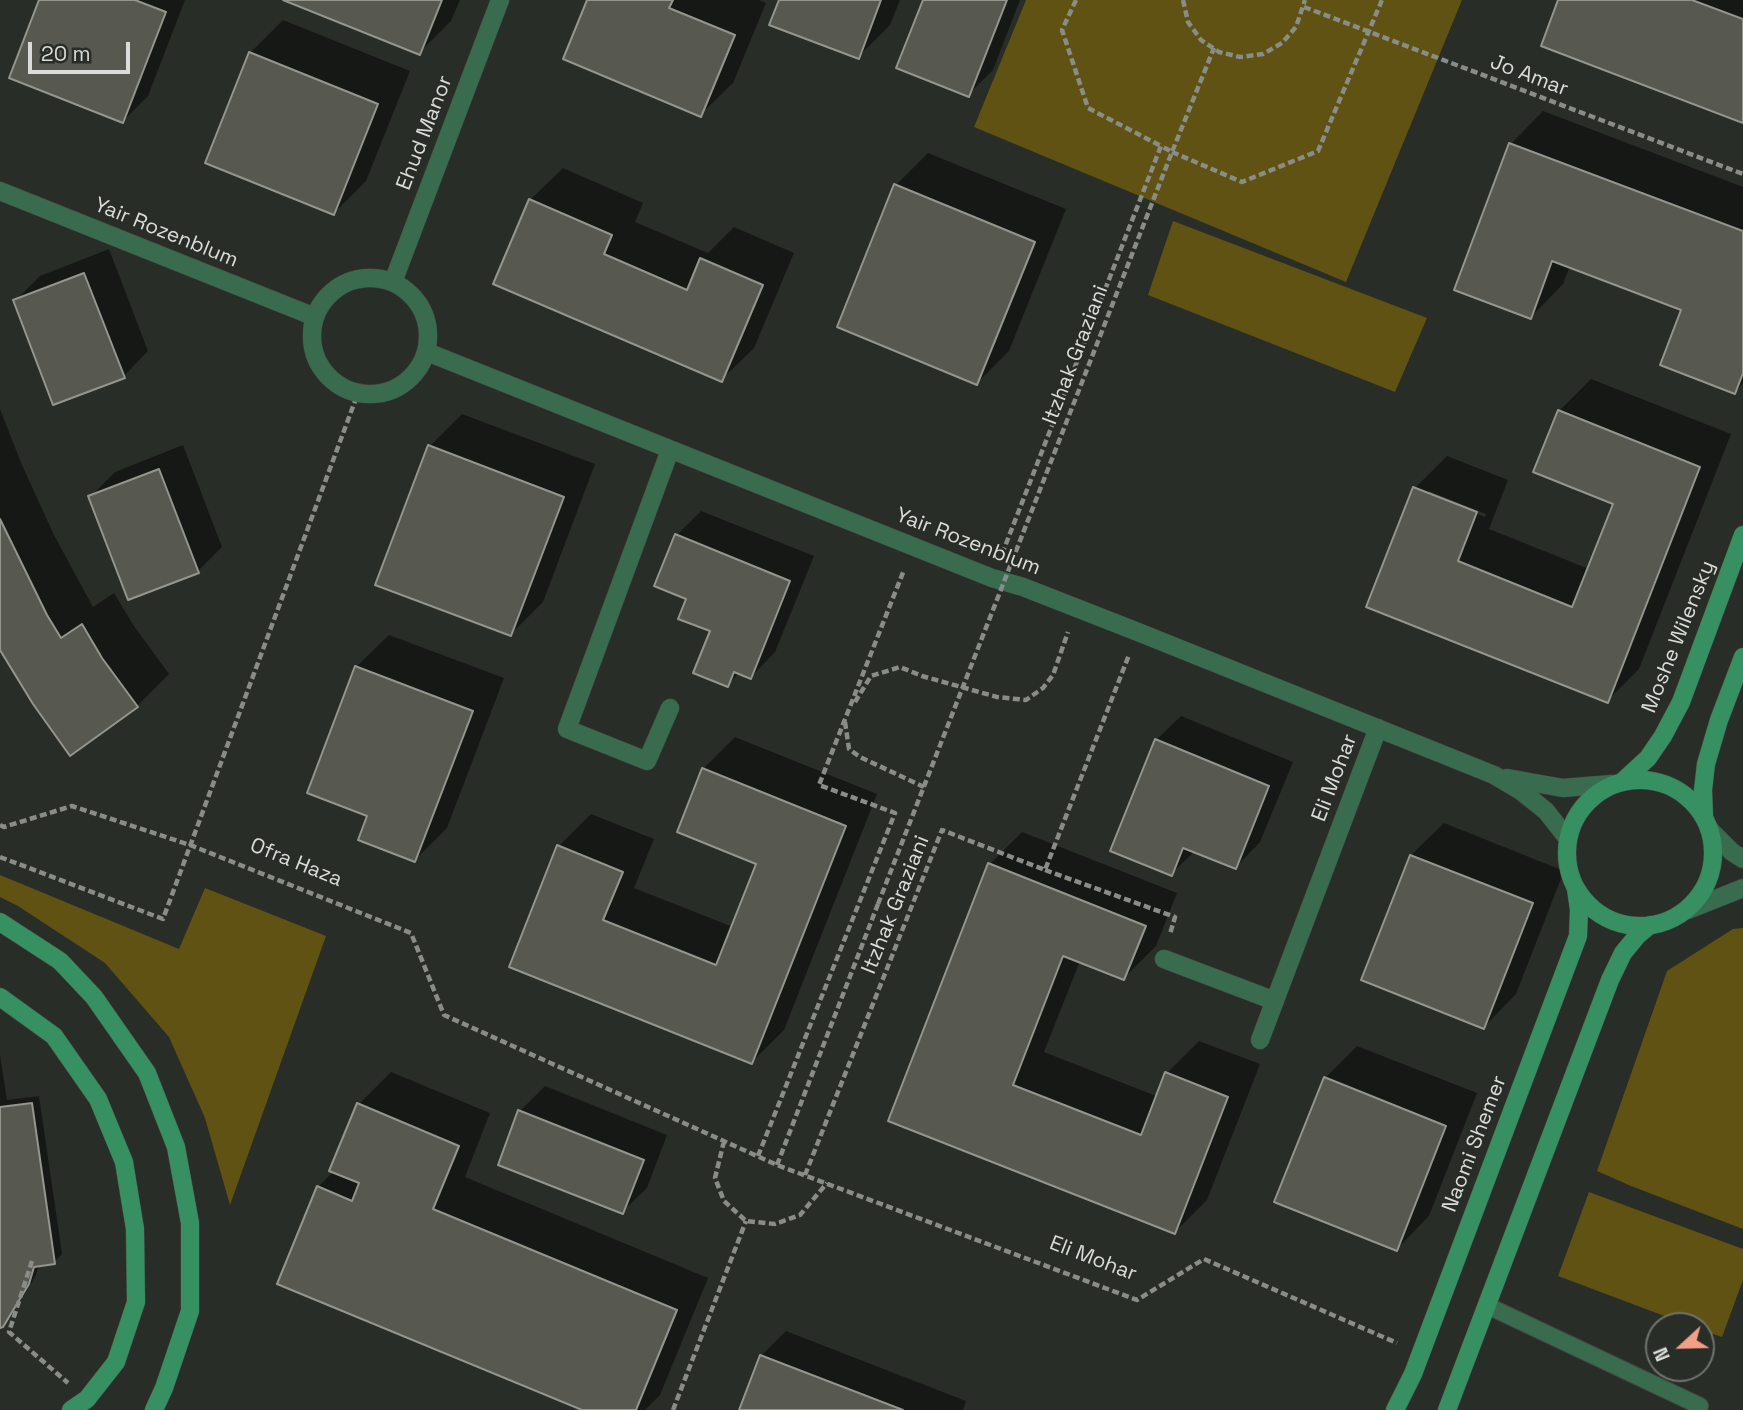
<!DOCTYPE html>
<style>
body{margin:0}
#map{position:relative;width:1743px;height:1410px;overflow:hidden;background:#292d27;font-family:"Space Grotesk",sans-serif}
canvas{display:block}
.north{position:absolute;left:1645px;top:1312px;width:70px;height:70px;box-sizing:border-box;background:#292d27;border:2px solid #6f736e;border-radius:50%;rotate:248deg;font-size:19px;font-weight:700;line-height:28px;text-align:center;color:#d9dcd8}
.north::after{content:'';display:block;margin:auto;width:24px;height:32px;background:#f49e86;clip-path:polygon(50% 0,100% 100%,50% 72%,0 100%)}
.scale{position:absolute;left:28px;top:42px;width:102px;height:32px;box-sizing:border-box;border:4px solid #d9dcd8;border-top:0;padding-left:9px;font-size:21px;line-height:24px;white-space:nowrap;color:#d9dcd8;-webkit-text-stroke:5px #292d27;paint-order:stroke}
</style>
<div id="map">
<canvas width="1743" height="1410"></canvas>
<div class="north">N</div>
<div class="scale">20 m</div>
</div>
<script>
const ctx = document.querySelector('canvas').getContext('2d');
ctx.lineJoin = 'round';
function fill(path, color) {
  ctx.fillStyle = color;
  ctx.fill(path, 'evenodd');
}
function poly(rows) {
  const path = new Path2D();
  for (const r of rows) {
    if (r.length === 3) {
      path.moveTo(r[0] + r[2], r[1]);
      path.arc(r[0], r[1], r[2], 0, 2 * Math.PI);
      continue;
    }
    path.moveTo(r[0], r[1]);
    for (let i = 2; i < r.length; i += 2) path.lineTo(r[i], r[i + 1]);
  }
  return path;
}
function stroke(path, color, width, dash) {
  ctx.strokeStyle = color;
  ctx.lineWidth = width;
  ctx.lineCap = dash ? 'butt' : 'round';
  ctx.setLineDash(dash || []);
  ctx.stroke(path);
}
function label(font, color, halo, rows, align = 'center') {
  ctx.font = font + ' "Space Grotesk",sans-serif';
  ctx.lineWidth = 5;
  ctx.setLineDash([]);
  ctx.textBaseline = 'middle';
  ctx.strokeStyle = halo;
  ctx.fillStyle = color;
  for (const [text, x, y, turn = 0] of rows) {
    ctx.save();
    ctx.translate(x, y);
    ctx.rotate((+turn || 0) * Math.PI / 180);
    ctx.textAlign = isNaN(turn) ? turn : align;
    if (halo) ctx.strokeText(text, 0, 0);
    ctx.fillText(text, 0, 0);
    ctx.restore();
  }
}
const green = poly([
 [1026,0,1462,0,1346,282,974,127],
 [1173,221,1427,318,1395,392,1148,295],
 [0,875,179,949,205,888,326,936,230,1205,205,1118,169,1037,105,963,18,906,0,897],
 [1743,928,1743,1229,1631,1186,1597,1171,1667,971,1733,929],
 [1589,1192,1743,1249,1743,1280,1722,1337,1701,1330,1701,1326,1691,1326,1558,1276]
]);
const shadow = poly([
 [41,0,185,0,148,96,123,121],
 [288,0,460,0,451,21,419,53],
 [589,0,759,0,766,3,733,83,700,115],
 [781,0,900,0,890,25,858,57],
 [925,0,1020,0,993,70,968,95],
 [1560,0,1743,0,1743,121],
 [283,20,410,71,366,181,334,213,250,53],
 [1543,111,1743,187,1743,383,1735,392,1683,309,1570,266,1563,284,1531,317,1457,289,1511,144],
 [928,153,1066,209,1009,351,977,383,896,185],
 [563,168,643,203,635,222,708,253,734,227,794,253,754,348,721,380,530,200],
 [109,249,148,351,124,376,15,301,40,276],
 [1591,379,1731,434,1639,669,1607,701,1368,606,1415,488,1447,456,1508,480,1489,529,1589,569,1615,503,1559,411],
 [1429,491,1486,514,1485,517,1429,495],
 [0,409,22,465,54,535,93,607,114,593,134,626,169,674,137,706,0,647],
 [462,414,595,464,543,602,511,634,430,446],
 [183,445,222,547,198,571,90,497,115,472],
 [701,511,814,556,775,652,751,677,740,672,727,685,712,630,677,535],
 [389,635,504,678,447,828,415,860,370,815,356,667],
 [1181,716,1293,762,1260,842,1236,867,1195,851,1171,874,1156,740],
 [735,737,877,794,784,1030,752,1062,512,966,559,846,591,814,654,839,634,888,733,927,758,863,703,769],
 [1444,823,1564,871,1516,994,1484,1027,1363,979,1411,855],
 [1022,832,1177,893,1156,946,1124,978,1080,961,1044,1052,1156,1096,1167,1073,1199,1041,1260,1064,1207,1200,1175,1232,891,1120,990,864],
 [1357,1046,1477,1093,1429,1216,1397,1249,1325,1078],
 [0,1055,7,1100,39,1096,62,1254,54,1262,39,1264,36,1275,11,1317,0,1326],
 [391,1072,490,1113,465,1177,708,1278,660,1395,645,1410,587,1410,318,1187,334,1171,359,1104],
 [545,1086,667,1135,647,1188,622,1212,520,1111],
 [786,1331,966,1401,963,1410,740,1410,761,1356]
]);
const building = poly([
 [39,0,135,0,166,12,123,123,9,78,39,0],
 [283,0,442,0,420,55,283,0],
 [587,0,673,0,669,8,735,35,701,117,563,59,587,0],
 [779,0,881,0,859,59,769,25,779,0],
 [923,0,1007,0,969,97,896,68,923,0],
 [1558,0,1692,0,1743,19,1743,123,1541,46,1558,0],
 [249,52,378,104,334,215,205,163,249,52],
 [1509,143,1743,231,1743,373,1735,394,1660,365,1681,310,1552,261,1531,319,1454,290,1509,143],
 [894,184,1035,242,977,385,837,327,894,184],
 [529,199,612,235,604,254,687,290,700,258,763,285,722,382,493,284,529,199],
 [84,273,125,378,53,405,13,300,84,273],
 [1558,410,1700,467,1608,703,1366,607,1413,487,1477,512,1458,561,1572,607,1613,504,1533,472,1558,410],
 [428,445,564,497,511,636,375,585,428,445],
 [159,469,199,573,128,600,88,496,159,469],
 [0,519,47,615,61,638,82,624,102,658,138,707,70,756,33,704,0,650,0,519],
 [675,534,790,581,751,679,734,672,728,687,693,673,710,631,678,619,686,599,654,586,675,534],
 [355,666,473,711,415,862,358,840,367,816,307,793,355,666],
 [1155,739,1269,786,1236,869,1183,848,1172,876,1110,851,1155,739],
 [702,768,846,826,752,1064,509,967,557,845,623,872,603,920,716,965,756,864,677,832,702,768],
 [1410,855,1533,903,1484,1029,1361,980,1410,855],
 [988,863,1146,926,1124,980,1063,956,1013,1085,1141,1135,1165,1072,1228,1097,1175,1234,888,1121,988,863],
 [1324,1077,1446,1126,1397,1251,1274,1202,1324,1077],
 [32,1103,55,1264,34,1267,29,1284,3,1327,0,1328,0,1107,32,1103],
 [357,1103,459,1146,433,1209,677,1310,636,1410,582,1410,277,1284,317,1186,352,1201,359,1183,329,1171,357,1103],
 [518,1110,644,1160,623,1214,498,1165,518,1110],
 [760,1355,903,1410,739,1410,760,1355]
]);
const path = poly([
 [1076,0,1062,30,1088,108,1161,146],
 [1183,0,1188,22,1201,40,1219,52,1240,57,1263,54,1282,43,1296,27,1305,0],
 [1304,7,1743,174],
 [1172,152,1242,182,1318,151,1382,0],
 [1002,554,1161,146,1172,152,1214,48],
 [855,702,871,676,900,667,922,676,997,697,1026,700,1043,688,1053,675,1068,632],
 [845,722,849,749,860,757,924,787],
 [0,825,4,827,72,806,190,845,411,933,444,1015,777,1165,1137,1300,1204,1259,1397,1343],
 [0,857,163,919,358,393],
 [1045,870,1175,917,1170,934],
 [724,1141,715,1178,724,1201,746,1221,775,1224,800,1215,827,1183],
 [758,1156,895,813,819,785,904,570],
 [777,1165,878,904],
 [805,1175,942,830,1045,870,1129,655],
 [32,1261,9,1332,68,1383],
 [673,1410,746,1221]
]);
const lane = poly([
 [1488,1306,1700,1406]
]);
const street = poly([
 [0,191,315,317],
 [370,336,58],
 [393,282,500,0],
 [427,352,992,578,1023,587,1138,632,1494,775,1521,791,1546,811,1568,839],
 [670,708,647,761,567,729,670,450],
 [1507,778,1563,788,1612,784],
 [1709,829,1732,852,1743,859],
 [1688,910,1743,888],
 [1164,959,1275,1001],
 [1260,1040,1378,728]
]);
const secondary = poly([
 [1640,853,73],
 [1623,781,1648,758,1663,736,1681,702,1743,535],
 [1704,815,1703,790,1706,764,1719,720,1743,657],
 [0,922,60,961,94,997,147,1073,176,1147,190,1223,190,1311,164,1388,154,1410],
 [0,997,54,1036,98,1099,124,1162,135,1229,136,1302,116,1362,87,1399,71,1410],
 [1395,1410,1413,1374,1578,936,1579,910,1576,889],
 [1447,1410,1610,980,1623,953,1637,936,1650,925]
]);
const pathBridge = poly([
 [878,904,1172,152]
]);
const streetNames = [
 ["Jo Amar",1529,76,21],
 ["Ehud Manor",425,133,-69],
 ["Yair Rozenblum",166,233,22],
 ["Itzhak Graziani",1076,355,-69],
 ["Yair Rozenblum",968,542,21],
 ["Moshe Wilensky",1679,637,-68],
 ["Eli Mohar",1335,778,-69],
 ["Ofra Haza",296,863,22],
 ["Itzhak Graziani",896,905,-68],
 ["Naomi Shemer",1475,1144,-69],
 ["Eli Mohar",1093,1259,21]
];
fill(green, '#5f5212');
fill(shadow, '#0007');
fill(building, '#575850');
stroke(building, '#94968e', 2);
stroke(lane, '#454943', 18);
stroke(street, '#454943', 19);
stroke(secondary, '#454943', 19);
stroke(path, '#898c87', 4.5, [7, 3.5]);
stroke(lane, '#396c4e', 16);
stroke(street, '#396c4e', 18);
stroke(secondary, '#379061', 18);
stroke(pathBridge, '#898c87', 4.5, [7, 3.5]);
label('21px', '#d9dcd8', '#292d27', streetNames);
</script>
